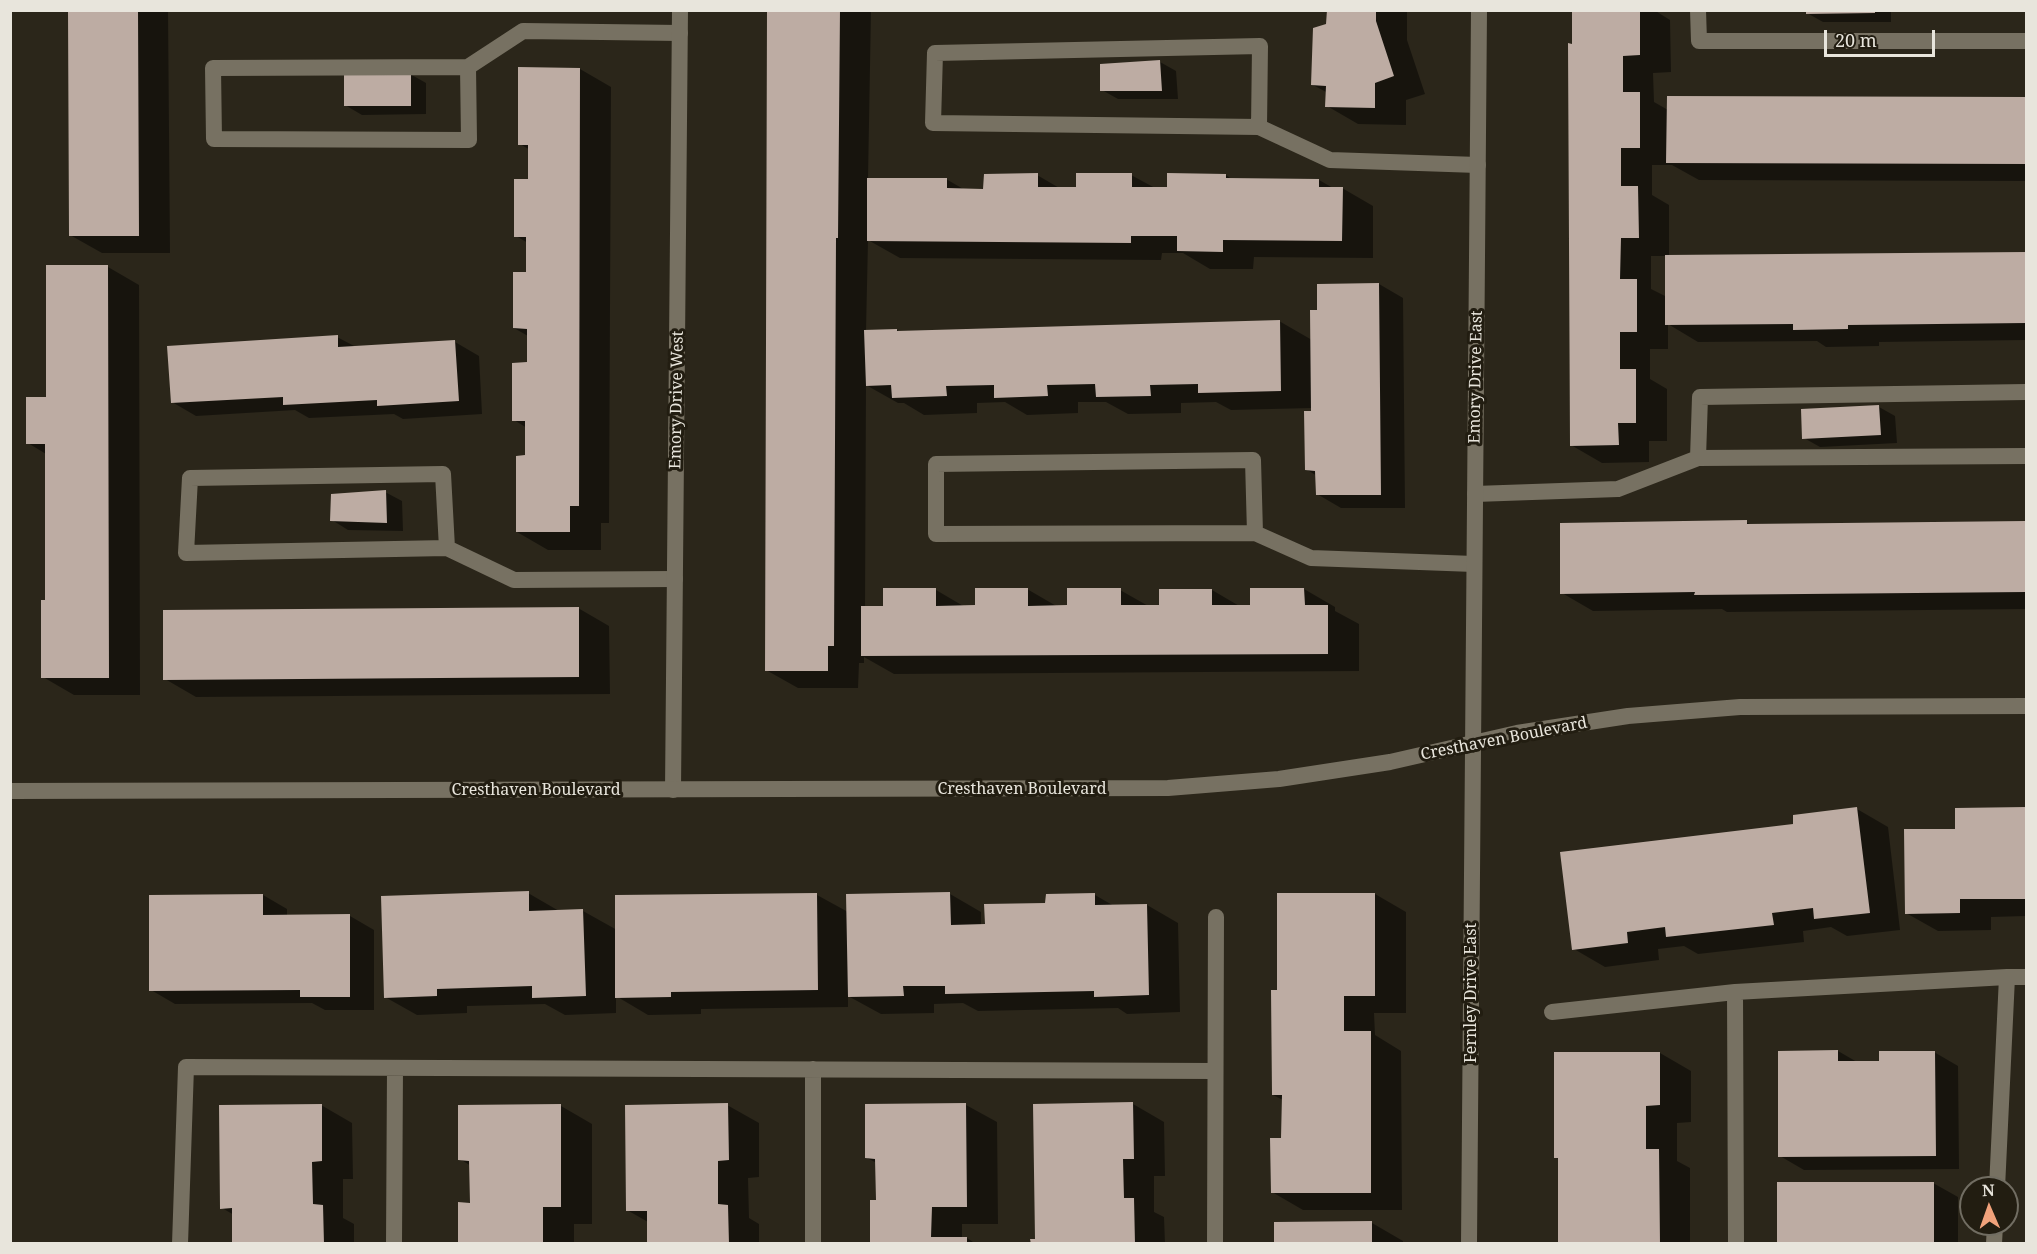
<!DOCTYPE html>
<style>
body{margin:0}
#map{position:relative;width:2037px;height:1254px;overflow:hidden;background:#2b261a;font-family:"Noto Serif",serif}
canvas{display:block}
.frame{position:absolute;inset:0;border:12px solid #e8e5dc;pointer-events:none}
.north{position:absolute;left:1959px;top:1176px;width:60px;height:60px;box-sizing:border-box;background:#221d11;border:2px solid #716d62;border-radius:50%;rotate:358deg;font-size:16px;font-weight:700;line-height:24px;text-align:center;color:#e8e5dc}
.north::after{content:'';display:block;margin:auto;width:21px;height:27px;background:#f1a27b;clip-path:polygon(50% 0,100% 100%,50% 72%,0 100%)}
.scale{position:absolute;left:1824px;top:30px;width:111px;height:27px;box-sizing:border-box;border:3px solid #e8e5dc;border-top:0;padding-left:8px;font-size:18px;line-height:21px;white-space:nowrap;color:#e8e5dc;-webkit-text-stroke:4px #221d11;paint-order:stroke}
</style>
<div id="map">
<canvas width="2037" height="1254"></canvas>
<div class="frame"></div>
<div class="north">N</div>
<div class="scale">20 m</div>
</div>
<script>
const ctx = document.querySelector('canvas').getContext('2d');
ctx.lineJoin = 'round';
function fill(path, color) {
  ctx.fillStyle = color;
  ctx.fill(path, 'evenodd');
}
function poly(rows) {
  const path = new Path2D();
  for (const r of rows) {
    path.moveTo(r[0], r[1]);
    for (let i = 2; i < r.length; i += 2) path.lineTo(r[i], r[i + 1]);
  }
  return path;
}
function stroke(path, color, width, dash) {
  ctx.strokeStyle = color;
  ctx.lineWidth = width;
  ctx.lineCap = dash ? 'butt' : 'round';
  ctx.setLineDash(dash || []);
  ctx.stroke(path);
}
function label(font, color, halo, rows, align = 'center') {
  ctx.font = font + ' "Noto Serif",serif';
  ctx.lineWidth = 6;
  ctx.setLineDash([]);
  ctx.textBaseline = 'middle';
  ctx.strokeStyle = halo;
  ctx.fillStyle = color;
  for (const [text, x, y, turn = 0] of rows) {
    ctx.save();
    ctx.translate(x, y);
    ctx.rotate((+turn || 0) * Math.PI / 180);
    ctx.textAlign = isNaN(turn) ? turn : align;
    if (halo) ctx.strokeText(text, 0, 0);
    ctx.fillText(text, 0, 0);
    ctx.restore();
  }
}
const shadow = poly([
 [69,10,168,10,170,253,102,253,70,235],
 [768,10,871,10,868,179,946,179,965,190,985,191,1037,175,1061,189,1077,189,1131,175,1155,188,1168,188,1226,175,1233,180,1319,180,1333,188,1342,188,1373,206,1373,258,1254,257,1253,269,1210,269,1183,253,1162,253,1161,260,900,258,868,240,866,331,897,330,900,332,1279,321,1312,340,1319,311,1318,285,1379,284,1403,298,1405,508,1341,508,1317,494,1317,476,1306,469,1312,408,1231,410,1216,402,1181,403,1181,413,1128,414,1106,402,1078,402,1078,413,1027,415,1005,402,977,403,977,413,924,415,904,403,898,403,866,385,865,608,885,608,936,590,965,607,976,607,1027,589,1058,607,1069,607,1120,590,1150,607,1161,607,1212,590,1241,607,1252,607,1252,589,1304,589,1335,607,1335,611,1359,624,1359,671,894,674,864,657,864,663,859,663,858,688,798,688,766,670],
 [1328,10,1407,10,1407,40,1425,94,1406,100,1406,125,1358,124,1327,106,1328,93,1313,85,1328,25],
 [1574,10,1654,10,1670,20,1671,72,1653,73,1654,102,1668,110,1668,98,2026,99,2026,181,1699,180,1672,165,1652,165,1652,195,1669,205,1669,257,2026,254,2026,340,1879,342,1879,346,1826,347,1817,341,1698,342,1668,324,1668,349,1650,349,1650,379,1667,389,1667,441,1649,441,1649,462,1602,463,1571,445],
 [1651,256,1666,256,1667,297,1651,289],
 [1807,10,1891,10,1891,22,1823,22,1807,13],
 [1160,62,1176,71,1178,99,1118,99,1102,90],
 [580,69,611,87,609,523,601,523,601,550,548,550,517,532,527,457,527,428,514,420,528,363,528,336,514,328,528,273,528,243,516,236,530,180,530,150,520,144],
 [410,74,426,83,426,114,362,115,345,105],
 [108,267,139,285,140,695,74,695,43,677,46,602,46,454,28,443],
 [337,337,356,347,455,342,479,356,482,414,403,419,394,414,309,418,295,410,196,416,172,402],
 [1879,407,1895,416,1897,443,1820,447,1804,438],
 [385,492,402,501,403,531,348,530,332,520],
 [1746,522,1752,525,2026,522,2026,609,1727,612,1722,609,1593,611,1562,593],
 [578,608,609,626,610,694,196,697,165,679],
 [1857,809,1888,827,1900,930,1847,936,1831,927,1803,931,1804,942,1698,954,1684,946,1658,949,1659,960,1605,967,1574,949,1795,825],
 [2026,809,2026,916,1991,917,1991,930,1938,931,1906,913,1956,830,1956,810],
 [528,893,559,911,583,911,617,930,817,895,848,912,950,894,981,912,981,925,1047,904,1095,895,1114,906,1147,905,1178,923,1180,1012,1127,1014,1118,1008,978,1011,963,1003,934,1004,934,1013,881,1014,848,996,848,1007,701,1009,701,1014,648,1015,616,996,616,1013,565,1015,545,1004,467,1006,467,1013,417,1015,385,997],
 [1375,894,1406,912,1406,1013,1374,1013,1375,1035,1401,1051,1402,1210,1303,1210,1272,1192,1283,1140,1283,1100,1273,1095,1279,992],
 [263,895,287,909,287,916,350,916,374,930,374,1010,325,1010,312,1003,175,1004,151,990],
 [1838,1051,1857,1062,1880,1062,1934,1052,1958,1066,1959,1169,1804,1170,1780,1156],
 [1660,1053,1691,1071,1691,1122,1677,1123,1677,1161,1690,1168,1690,1244,1560,1244,1559,1159,1555,1157],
 [1133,1104,1164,1122,1165,1176,1154,1176,1154,1212,1164,1217,1165,1244,1032,1244,1036,1241,1034,1105],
 [321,1105,352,1123,353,1179,343,1179,343,1218,354,1224,354,1244,234,1244,234,1215,222,1208],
 [727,1105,759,1123,759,1177,748,1178,749,1218,759,1224,759,1244,648,1244,648,1222,627,1210],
 [966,1105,997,1122,998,1224,962,1224,962,1238,967,1238,976,1244,872,1244,877,1202,877,1163,867,1158],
 [561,1106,592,1124,592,1224,574,1224,574,1244,460,1244,471,1204,471,1166,460,1159],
 [1933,1183,1958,1197,1958,1244,1778,1244],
 [1372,1223,1403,1241,1403,1244,1275,1244]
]);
const building = poly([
 [68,10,138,10,139,236,69,236],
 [767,10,840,10,838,238,836,238,834,646,828,646,828,671,765,671],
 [1327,10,1376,10,1376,21,1394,76,1375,83,1375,108,1325,107,1326,86,1311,85,1313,28,1326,24],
 [1572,10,1640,10,1640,55,1623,56,1623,92,1640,92,1640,148,1621,148,1621,186,1638,186,1639,238,1621,238,1620,279,1637,279,1637,332,1620,332,1620,369,1636,369,1636,423,1618,423,1619,445,1570,446,1568,43,1572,44],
 [1806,10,1875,10,1875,13,1806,14],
 [1160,60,1162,91,1100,91,1100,64],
 [518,67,580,68,579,506,570,506,570,532,516,532,516,456,525,455,525,421,512,421,512,363,527,362,527,329,513,328,513,272,526,272,526,237,514,237,514,179,528,179,528,145,518,145],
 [411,72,411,106,344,106,344,73],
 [1667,96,2026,97,2026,164,1666,163],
 [1038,173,1038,187,1076,187,1076,173,1132,173,1132,187,1167,187,1167,173,1226,174,1226,178,1319,179,1319,187,1343,187,1342,241,1223,240,1223,252,1177,251,1177,236,1131,236,1131,243,867,241,867,178,947,178,947,188,983,189,984,174],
 [2026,252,2026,323,1848,325,1848,329,1793,330,1793,324,1665,325,1665,255],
 [46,265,108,265,109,678,41,678,41,600,45,600,45,444,26,444,26,397,46,397],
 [1379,283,1381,495,1316,495,1315,471,1305,470,1304,411,1311,411,1310,310,1317,310,1317,284],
 [1280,320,1281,391,1198,393,1198,384,1150,385,1151,396,1096,397,1095,384,1047,385,1048,396,994,398,994,385,946,386,947,396,892,398,891,385,866,386,864,330,897,329,897,331],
 [338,335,338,347,455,340,459,401,377,406,377,400,283,405,283,397,171,403,167,346],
 [1879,405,1881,435,1802,439,1801,409],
 [386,490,387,523,330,521,331,494],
 [1747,520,1747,524,2026,521,2026,592,1694,595,1695,592,1560,594,1560,523],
 [883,588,936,588,936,606,975,605,975,588,1028,588,1028,606,1067,605,1067,588,1121,588,1121,605,1159,605,1159,589,1212,589,1212,605,1250,605,1250,588,1304,588,1305,605,1328,605,1328,654,861,656,861,606,883,606],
 [579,607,579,677,163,680,163,610],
 [1857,807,1870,913,1814,919,1813,908,1772,913,1774,925,1666,937,1665,927,1627,932,1628,943,1572,950,1560,852,1793,824,1793,815],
 [2026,807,2026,899,1960,899,1960,913,1905,914,1904,829,1955,829,1955,808],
 [529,891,529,911,583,909,586,996,532,998,532,986,437,989,437,996,384,998,381,896],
 [950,892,951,925,985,924,984,904,1045,903,1046,894,1095,893,1095,905,1147,904,1149,995,1094,997,1094,991,945,994,945,986,903,986,904,996,848,997,846,894],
 [817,893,818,990,671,992,671,997,615,998,615,895],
 [1277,893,1375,893,1375,996,1344,996,1344,1031,1371,1031,1371,1193,1271,1193,1270,1138,1281,1138,1282,1095,1272,1095,1271,990,1277,990],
 [263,894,263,915,350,914,350,997,300,997,300,990,149,991,149,895],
 [1838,1050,1838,1061,1879,1061,1879,1051,1935,1051,1936,1156,1778,1157,1778,1051],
 [1554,1052,1660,1052,1660,1105,1646,1106,1646,1149,1659,1149,1660,1244,1558,1244,1558,1158,1554,1158],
 [1133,1102,1134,1159,1123,1159,1124,1198,1134,1198,1135,1244,1031,1244,1030,1239,1035,1239,1033,1104],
 [728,1103,729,1160,718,1161,718,1204,728,1205,729,1244,647,1244,647,1211,626,1211,625,1105],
 [966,1103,967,1207,932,1207,931,1237,967,1237,967,1244,870,1244,870,1200,876,1200,875,1159,865,1158,865,1104],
 [322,1104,322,1161,312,1162,313,1204,323,1205,324,1244,232,1244,232,1208,220,1209,219,1105],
 [561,1104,561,1207,543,1207,543,1244,458,1244,458,1202,470,1203,469,1161,458,1160,458,1105],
 [1777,1182,1934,1182,1934,1244,1777,1244],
 [1372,1221,1372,1244,1274,1244,1274,1222]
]);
const service = poly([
 [1698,10,1699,41,2026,41],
 [468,67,469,140,214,139,213,68,468,67,523,31,680,33],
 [1259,127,1260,46,935,53,933,123,1259,127,1330,160,1478,165],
 [1698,458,1700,397,2026,392],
 [1475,494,1618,489,1698,458,2026,456],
 [1255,533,936,534,936,464,1253,460,1255,533,1311,558,1474,564],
 [447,548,186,553,190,478,443,474,447,548,514,580,675,579],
 [2007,977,2026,977],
 [1552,1012,1735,992],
 [813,1069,813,1244],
 [180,1244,186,1067,1215,1071],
 [394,1244,395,1068],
 [1215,1244,1216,917],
 [1736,1244,1735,992,2007,977,1997,1188],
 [1994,1244,1995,1224]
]);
const minor = poly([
 [673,790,680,10],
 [1469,1244,1479,10]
]);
const tertiary = poly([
 [10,791,1168,788,1279,779,1390,762,1517,733,1628,716,1740,707,2026,706]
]);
const streetNames = [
 ["Emory Drive East",1476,377,-89],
 ["Emory Drive West",677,400,-89],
 ["Cresthaven Boulevard",1504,739,-11],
 ["Cresthaven Boulevard",1022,789],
 ["Cresthaven Boulevard",536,790],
 ["Fernley Drive East",1471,993,-90]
];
fill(shadow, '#0007');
fill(building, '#bdaca3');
stroke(service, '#777162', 16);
stroke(minor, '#777162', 16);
stroke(tertiary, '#777162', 16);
label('16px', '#e8e5dc', '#221d11', streetNames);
</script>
